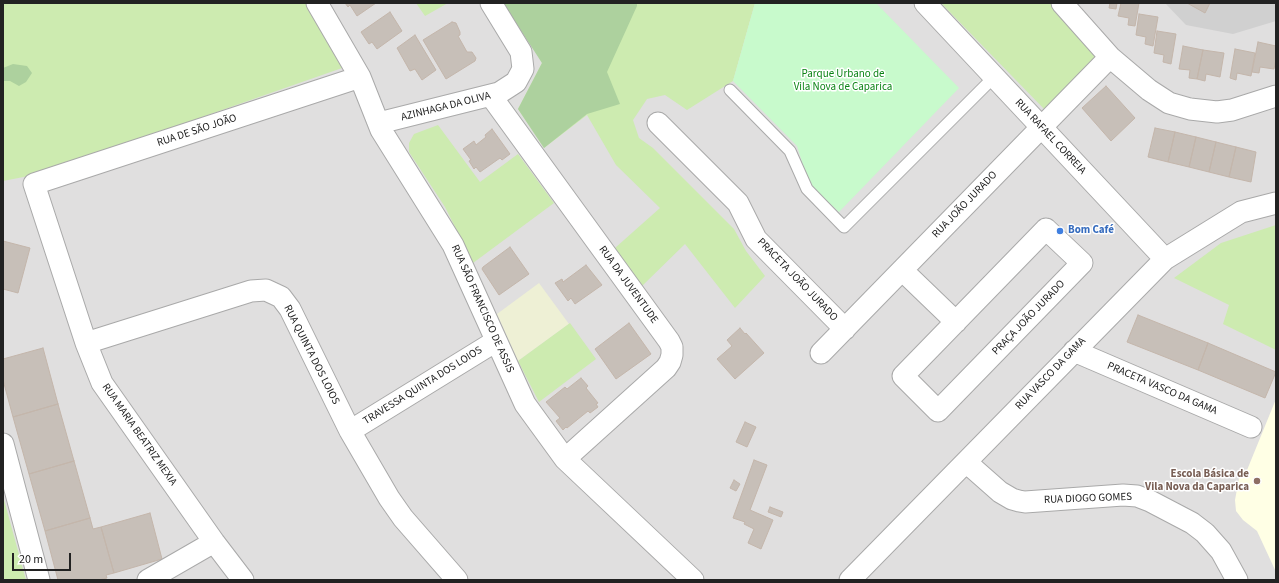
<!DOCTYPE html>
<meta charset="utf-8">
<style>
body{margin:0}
#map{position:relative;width:1279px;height:583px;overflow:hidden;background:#f2efe9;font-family:"Source Sans 3",sans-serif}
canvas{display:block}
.frame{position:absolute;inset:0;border:4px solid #222;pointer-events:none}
.scale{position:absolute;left:12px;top:553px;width:59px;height:18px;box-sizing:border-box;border:2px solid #222;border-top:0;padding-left:5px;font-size:12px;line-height:14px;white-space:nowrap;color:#222;-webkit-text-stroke:3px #fff;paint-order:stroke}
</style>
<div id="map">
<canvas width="1279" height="583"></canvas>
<div class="frame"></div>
<div class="scale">20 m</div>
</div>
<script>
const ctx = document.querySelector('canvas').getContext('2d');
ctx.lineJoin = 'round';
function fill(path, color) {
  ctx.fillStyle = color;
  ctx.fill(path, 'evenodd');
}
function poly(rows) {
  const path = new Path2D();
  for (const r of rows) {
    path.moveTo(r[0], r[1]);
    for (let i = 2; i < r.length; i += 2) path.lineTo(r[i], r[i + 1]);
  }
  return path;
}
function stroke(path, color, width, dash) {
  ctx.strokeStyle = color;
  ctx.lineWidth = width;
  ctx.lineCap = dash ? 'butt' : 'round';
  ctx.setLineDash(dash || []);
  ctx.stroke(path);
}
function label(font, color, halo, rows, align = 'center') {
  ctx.font = font + ' "Source Sans 3",sans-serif';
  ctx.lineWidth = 3;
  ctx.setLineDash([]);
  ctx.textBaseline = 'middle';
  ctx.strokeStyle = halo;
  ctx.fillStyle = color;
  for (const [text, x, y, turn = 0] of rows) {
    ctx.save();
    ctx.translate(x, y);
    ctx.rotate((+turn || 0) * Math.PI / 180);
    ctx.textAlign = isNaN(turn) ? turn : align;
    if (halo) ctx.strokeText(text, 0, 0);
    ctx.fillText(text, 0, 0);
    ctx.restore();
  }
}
const residential = poly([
 [3,3,1276,3,1276,580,3,580]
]);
const education = poly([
 [1276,399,1276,572,1257,531,1243,520,1236,511,1235,500,1240,473,1245,475]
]);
const religious = poly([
 [1165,3,1276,3,1276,21,1233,34,1186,25]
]);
const farmland = poly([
 [539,283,569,324,518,361,497,314]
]);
const grass = poly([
 [3,3,307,3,345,67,39,174,3,181],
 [416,3,448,3,425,16],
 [508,3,755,3,733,81,687,110,665,95,647,99,633,120,639,138,653,148,734,229,746,251,765,276,735,308,685,244,642,286,615,248,660,208,616,165,587,115,544,148,518,109,542,63],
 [941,3,1050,3,1099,54,1046,111],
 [438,125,480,182,518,154,554,203,473,263,445,207,409,152,409,143,414,134],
 [1276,225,1276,350,1223,324,1229,305,1174,278,1221,243],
 [570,323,596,359,539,402,518,361],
 [3,496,26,580,3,580]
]);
const forest = poly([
 [503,3,637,3,637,6,607,72,620,104,587,114,544,148,518,109,542,63],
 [13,64,27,66,32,73,26,82,19,86,10,81,3,81,3,68]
]);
const park = poly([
 [755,3,876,3,959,88,839,212,809,184,797,146,733,81]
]);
const building = poly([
 [345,3,376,3,357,16,350,5,348,7,345,3],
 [1110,3,1117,3,1116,9,1109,8,1110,3],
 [1121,3,1139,3,1135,26,1128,25,1129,18,1118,16,1121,3],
 [1187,3,1210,3,1205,13,1187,3],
 [390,12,402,31,377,49,372,42,369,44,361,32,390,12],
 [1139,14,1158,17,1153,46,1145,44,1146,37,1136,35,1139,14],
 [452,22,456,23,460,32,460,35,458,36,467,52,472,52,476,58,475,61,446,79,423,40,452,22],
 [1157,31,1176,34,1171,64,1163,62,1164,55,1154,53,1157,31],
 [415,35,436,70,422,80,415,69,410,71,397,48,415,35],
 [1258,42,1276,46,1276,59,1274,69,1260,67,1259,73,1252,72,1258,42],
 [1183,46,1203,50,1197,79,1189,78,1190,70,1179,69,1183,46],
 [1235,49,1255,53,1251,76,1237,73,1236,80,1230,78,1235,49],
 [1203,50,1224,53,1220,77,1206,74,1205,81,1197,79,1203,50],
 [1106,86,1135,118,1111,141,1082,108,1106,86],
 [1155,128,1175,132,1168,162,1148,157,1155,128],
 [492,129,510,154,502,160,500,158,480,172,476,167,474,169,469,161,471,160,463,149,474,141,476,145,486,137,485,135,492,129],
 [1175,132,1196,137,1189,167,1168,162,1175,132],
 [1196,137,1216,142,1209,172,1189,167,1196,137],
 [1216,142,1236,147,1229,177,1209,172,1216,142],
 [1236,147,1256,152,1251,182,1229,177,1236,147],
 [3,241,30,248,18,293,3,289,3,241],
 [510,247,529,274,499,295,482,269,483,267,510,247],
 [586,265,602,285,575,304,571,298,568,301,555,283,562,279,563,282,586,265],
 [1138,315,1208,343,1198,370,1127,342,1138,315],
 [629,323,651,354,616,379,595,349,629,323],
 [740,328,745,334,746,333,764,353,735,379,717,359,732,346,727,340,740,328],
 [1208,343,1276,372,1265,398,1198,370,1208,343],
 [43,348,58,404,13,417,3,380,3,359,43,348],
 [581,378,588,386,586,388,598,403,596,404,598,407,590,413,588,411,567,428,566,427,563,430,556,421,560,418,546,402,565,387,567,389,581,378],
 [58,404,74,461,29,474,13,417,58,404],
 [745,422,756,427,747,447,736,442,745,422],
 [754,460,767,465,750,510,773,520,761,549,748,543,754,529,744,524,745,522,733,518,754,460],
 [74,461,90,518,45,531,29,474,74,461],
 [734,480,740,484,736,491,730,488,734,480],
 [770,507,783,512,781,517,768,512,770,507],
 [150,513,162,559,114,573,101,527,150,513],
 [90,518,93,529,101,527,114,573,106,575,107,578,99,580,58,580,45,531,90,518]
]);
const lane = poly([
 [730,90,790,151,807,189,844,227,994,77]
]);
const street = poly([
 [317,3,360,77,381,130,453,245,525,404,565,459,693,580],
 [925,3,1165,259],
 [1062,3,1110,57,1149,90,1169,103,1190,109,1217,112,1232,110,1276,96],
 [491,96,669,341,672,347,672,355,670,362,666,368,565,459],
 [379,123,499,93,516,82,523,69,521,52,491,3],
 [658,123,738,203,756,239,845,329],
 [1046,229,1082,263,938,411,903,376,1046,229],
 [902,270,956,322],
 [86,343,251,291,266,290,281,297,290,309,350,431,389,498,403,518,457,580],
 [1074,351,1251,427],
 [821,353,1110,57],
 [350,431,496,341],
 [3,444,39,580],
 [966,462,1000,492,1012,499,1019,501,1025,502,1123,495,1137,496,1150,501,1192,523,1205,533,1221,551,1237,580],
 [148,580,214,542],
 [243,580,214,542,102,383,86,343,34,184,360,77],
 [850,580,1165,259,1241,212,1276,203]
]);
const markers = [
 [1060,231,4,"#3f7fe0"],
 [1257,481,4,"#8d6e63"]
];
const parkNames = [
 ["Parque Urbano de",843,75],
 ["Vila Nova de Caparica",843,88]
];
const streetNames = [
 ["AZINHAGA DA OLIVA",446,107,-14],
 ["RUA DE SÃO JOÃO",197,131,-18],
 ["RUA RAFAEL CORREIA",1050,137,47],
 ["RUA JOÃO JURADO",965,205,-46],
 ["PRACETA JOÃO JURADO",797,280,46],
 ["RUA DA JUVENTUDE",628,285,54],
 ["RUA SÃO FRANCISCO DE ASSIS",482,309,66],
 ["PRAÇA JOÃO JURADO",1029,318,-46],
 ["RUA QUINTA DOS LOIOS",311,355,63],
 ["RUA VASCO DA GAMA",1051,374,-46],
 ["TRAVESSA QUINTA DOS LOIOS",423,386,-32],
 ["PRACETA VASCO DA GAMA",1162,389,23],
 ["RUA MARIA BEATRIZ MEXIA",139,435,55],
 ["RUA DIOGO GOMES",1088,499,-2]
];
const shopNames = [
 ["Bom Café",1068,231]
];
const educationNames = [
 ["Escola Básica de",1249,475],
 ["Vila Nova da Caparica",1249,488]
];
fill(residential, '#e0dfdf');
fill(education, '#ffffe5');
fill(religious, '#d0d0d0');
fill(farmland, '#eef0d5');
fill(grass, '#cdebb0');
fill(forest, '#add19e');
fill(park, '#c8facc');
fill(building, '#c7bfb8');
stroke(building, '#c4b6ab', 1);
stroke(lane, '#a9a9a9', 13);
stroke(street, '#a9a9a9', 23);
stroke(lane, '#fff', 11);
stroke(street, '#fff', 21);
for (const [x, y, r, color] of markers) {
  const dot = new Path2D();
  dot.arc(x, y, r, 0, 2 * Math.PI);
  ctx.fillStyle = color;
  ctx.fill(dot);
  stroke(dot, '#fff', 1.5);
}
label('11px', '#0c8416', '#fff', parkNames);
label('11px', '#222', '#fff', streetNames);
label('bold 11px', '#366cbe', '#fff', shopNames, 'left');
label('bold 11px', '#785e54', '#fff', educationNames, 'right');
</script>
